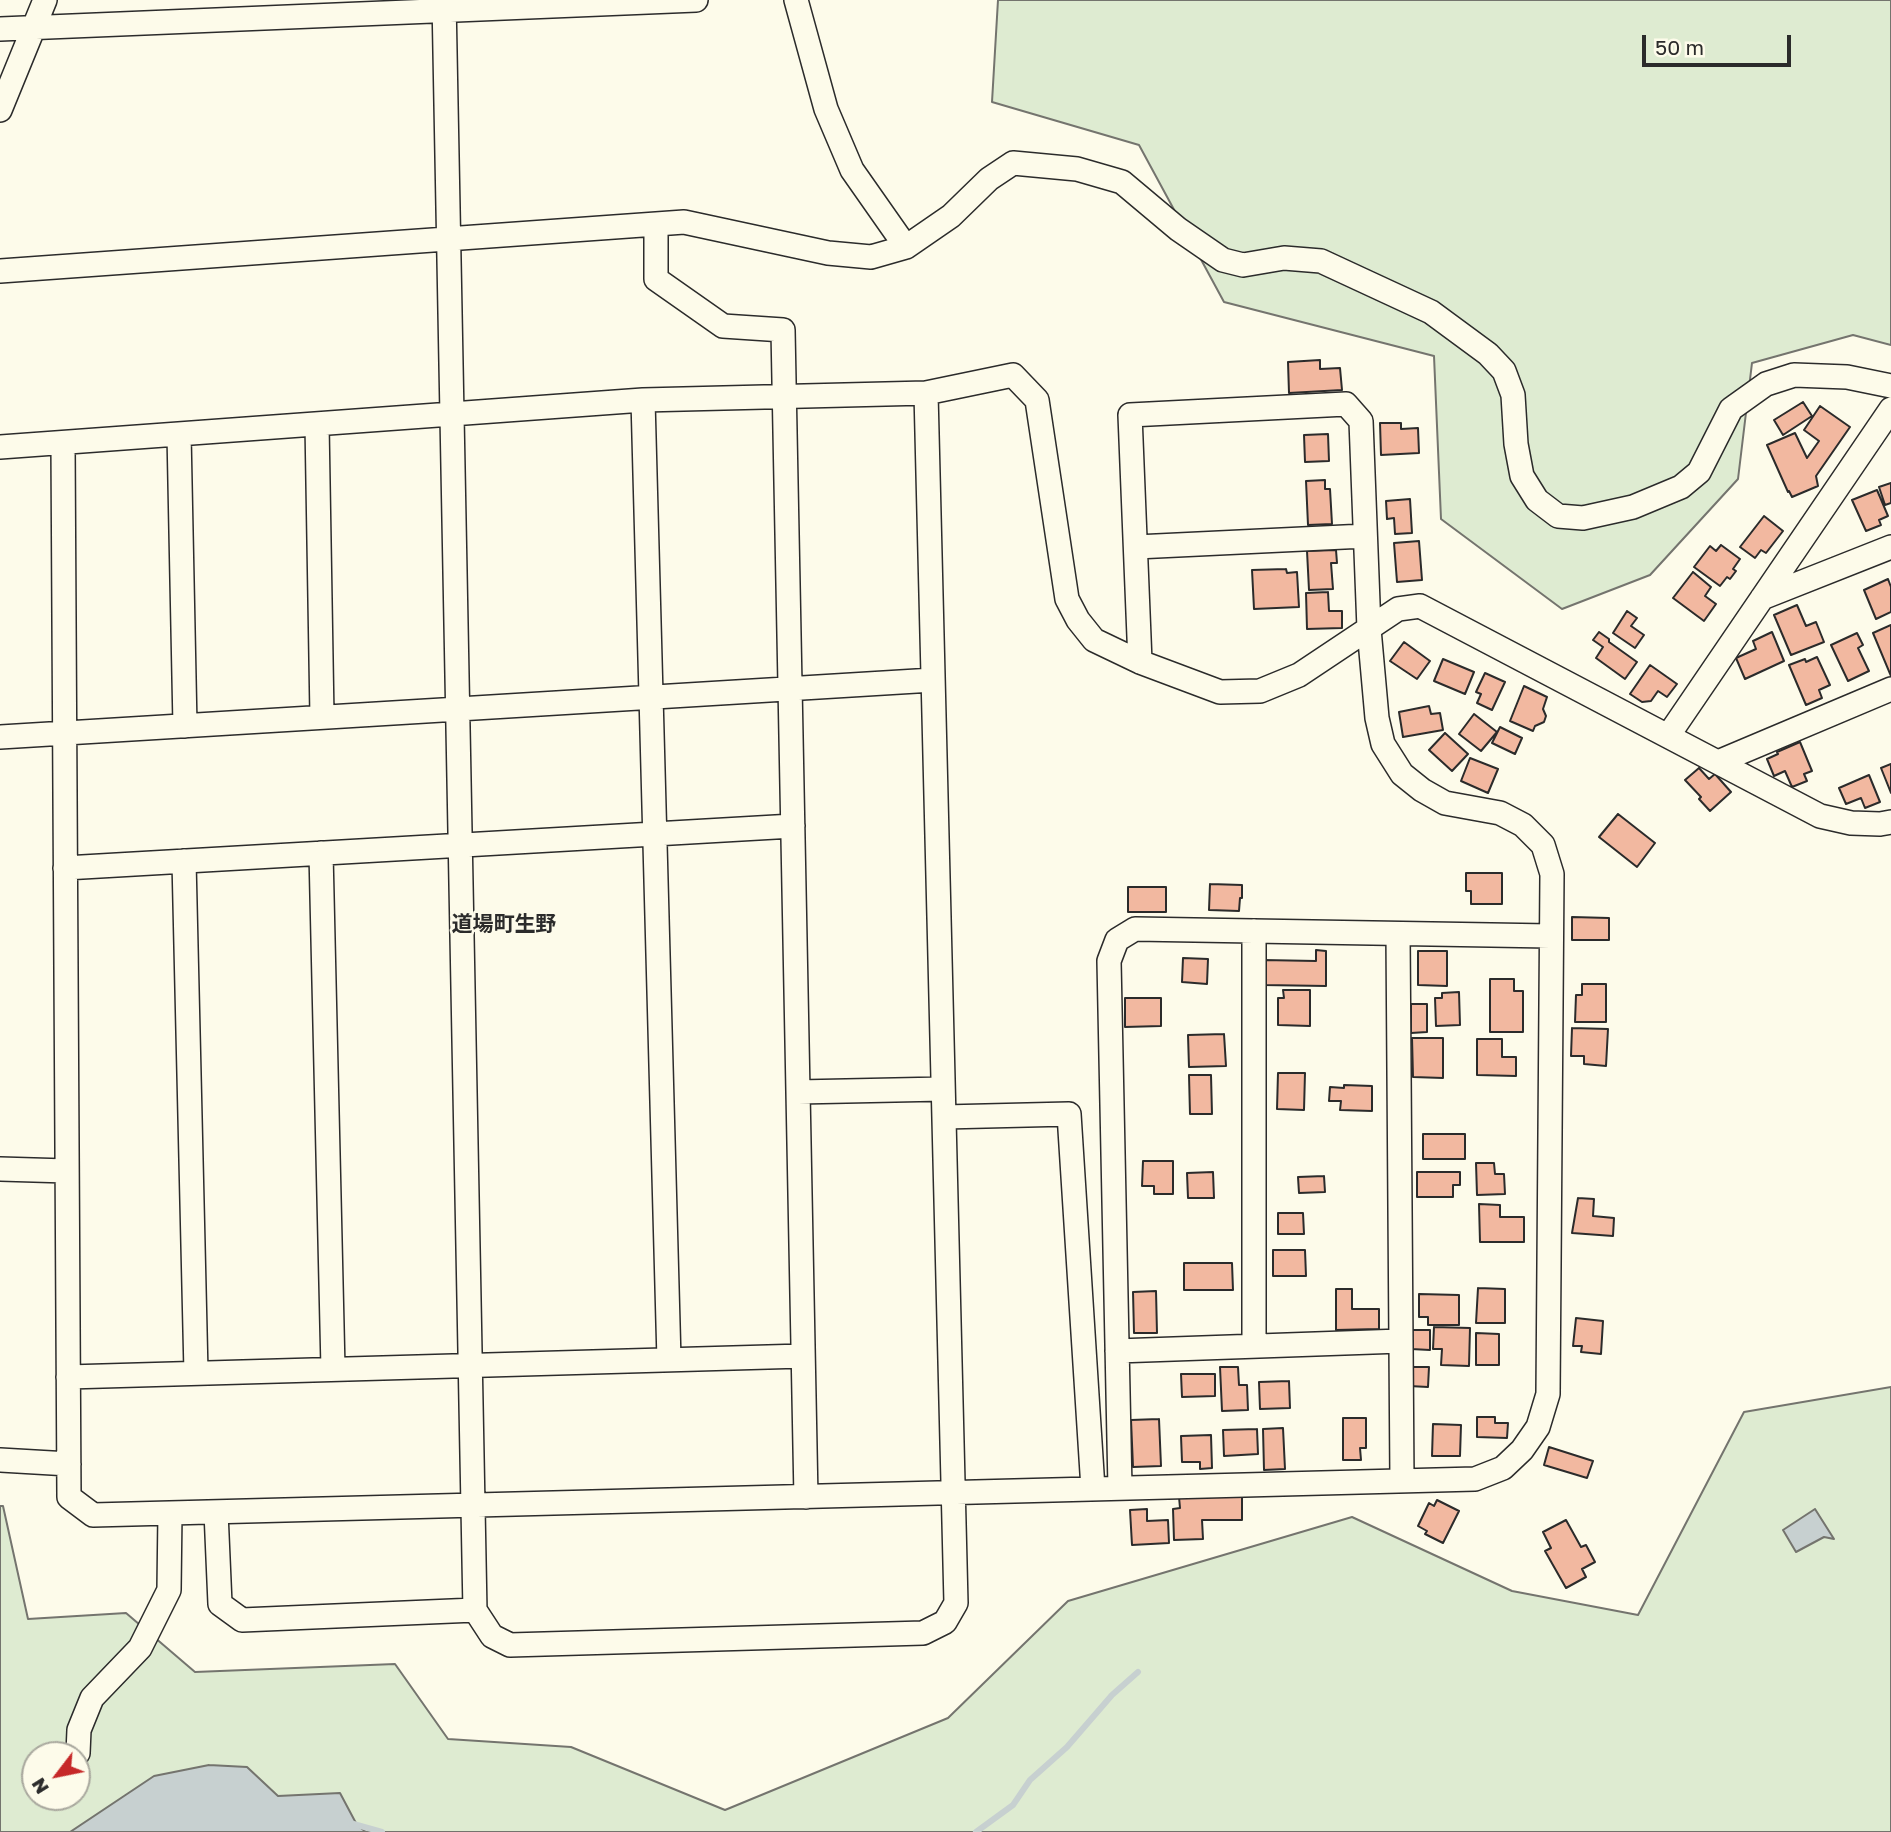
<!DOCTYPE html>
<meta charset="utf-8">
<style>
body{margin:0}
#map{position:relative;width:1891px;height:1832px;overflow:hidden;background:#fdfbea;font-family:"Golos Text",sans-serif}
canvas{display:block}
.north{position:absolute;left:21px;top:1741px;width:70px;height:70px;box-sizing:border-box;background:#fdfbea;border:2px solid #a9a89e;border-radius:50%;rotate:238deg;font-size:19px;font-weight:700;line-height:28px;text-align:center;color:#2b2b2b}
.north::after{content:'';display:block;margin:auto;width:24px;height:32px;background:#c62828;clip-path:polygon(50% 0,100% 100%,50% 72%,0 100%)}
.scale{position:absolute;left:1642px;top:35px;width:149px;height:32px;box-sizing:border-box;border:4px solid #2b2b2b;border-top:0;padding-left:9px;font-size:21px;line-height:24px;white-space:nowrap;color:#2b2b2b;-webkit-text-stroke:5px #fdfbea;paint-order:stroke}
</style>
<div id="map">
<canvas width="1891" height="1832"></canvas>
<div class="north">N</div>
<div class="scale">50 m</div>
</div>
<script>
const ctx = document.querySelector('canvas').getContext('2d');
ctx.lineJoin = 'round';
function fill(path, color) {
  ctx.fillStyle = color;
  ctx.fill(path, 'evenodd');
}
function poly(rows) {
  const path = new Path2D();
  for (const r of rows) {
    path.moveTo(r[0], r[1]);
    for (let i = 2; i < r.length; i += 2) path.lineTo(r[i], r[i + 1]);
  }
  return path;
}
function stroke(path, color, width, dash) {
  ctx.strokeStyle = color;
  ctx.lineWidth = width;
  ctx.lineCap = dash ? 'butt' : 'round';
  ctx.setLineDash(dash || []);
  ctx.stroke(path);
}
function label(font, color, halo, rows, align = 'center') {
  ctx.font = font + ' "Golos Text","Noto Sans JP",sans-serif';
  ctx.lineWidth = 5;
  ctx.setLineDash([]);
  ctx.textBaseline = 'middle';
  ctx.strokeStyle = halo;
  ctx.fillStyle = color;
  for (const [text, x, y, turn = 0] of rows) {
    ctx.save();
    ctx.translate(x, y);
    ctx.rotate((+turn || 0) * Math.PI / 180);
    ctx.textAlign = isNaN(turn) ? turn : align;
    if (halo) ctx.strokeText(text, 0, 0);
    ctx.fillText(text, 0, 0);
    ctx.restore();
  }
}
const green = poly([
 [998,0,1891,0,1891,345,1853,335,1752,363,1738,479,1650,575,1562,609,1441,519,1434,356,1224,302,1139,145,992,102,998,0],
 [1891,1387,1891,1832,0,1832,0,1506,3,1506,28,1619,126,1613,195,1672,395,1664,448,1739,571,1747,725,1810,948,1718,1068,1601,1352,1517,1512,1591,1638,1615,1744,1412,1891,1387],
 [35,1755,77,1755,77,1797,35,1797,35,1755]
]);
const water = poly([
 [1815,1509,1834,1539,1824,1537,1796,1552,1783,1530,1815,1509],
 [209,1765,247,1767,278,1796,340,1793,357,1825,366,1832,70,1832,154,1776,209,1765]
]);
const stream = poly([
 [350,1823,382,1832],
 [976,1832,1013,1805,1030,1780,1067,1747,1112,1695,1138,1672]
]);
const building = poly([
 [1320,360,1320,369,1340,368,1342,390,1289,393,1288,362,1320,360],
 [1803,402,1812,416,1783,435,1774,420,1803,402],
 [1820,406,1850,427,1816,476,1818,486,1792,497,1789,491,1788,492,1767,445,1795,433,1807,458,1819,441,1804,430,1820,406],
 [1380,423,1401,423,1401,429,1418,428,1419,453,1381,455,1380,423],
 [1328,434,1329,461,1305,462,1304,435,1328,434],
 [1325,480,1325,489,1330,489,1332,524,1308,525,1306,481,1325,480],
 [1891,483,1891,503,1885,505,1879,487,1891,483],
 [1877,490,1888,516,1879,520,1881,525,1866,531,1852,500,1877,490],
 [1410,499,1412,533,1395,534,1394,518,1387,519,1386,501,1410,499],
 [1764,516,1783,531,1766,553,1761,550,1755,558,1740,547,1764,516],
 [1419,541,1422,580,1397,582,1394,543,1419,541],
 [1721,545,1740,559,1733,569,1736,571,1730,579,1727,577,1720,586,1694,567,1710,546,1716,551,1721,545],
 [1336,550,1337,563,1331,563,1333,589,1309,590,1307,551,1336,550],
 [1286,569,1287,573,1297,572,1299,607,1254,609,1252,570,1286,569],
 [1693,572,1711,587,1705,596,1716,604,1704,621,1673,598,1693,572],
 [1888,579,1891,587,1891,612,1876,619,1864,590,1888,579],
 [1328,592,1329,611,1342,611,1342,628,1307,629,1306,593,1328,592],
 [1797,605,1806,626,1816,622,1824,642,1791,655,1774,615,1797,605],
 [1627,611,1637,618,1631,626,1644,635,1635,648,1613,633,1627,611],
 [1891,625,1891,676,1873,633,1891,625],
 [1599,632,1609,639,1609,642,1637,662,1625,679,1596,658,1603,647,1593,640,1599,632],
 [1772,632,1784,661,1745,679,1736,658,1756,649,1753,641,1772,632],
 [1857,633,1863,645,1858,648,1869,671,1848,681,1831,645,1857,633],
 [1404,642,1430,661,1417,679,1390,661,1404,642],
 [1817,657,1830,685,1819,690,1822,698,1806,705,1789,665,1805,659,1806,662,1817,657],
 [1443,659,1474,672,1465,694,1434,681,1443,659],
 [1650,665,1677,684,1667,697,1658,691,1651,701,1642,702,1630,694,1650,665],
 [1485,673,1505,682,1492,710,1477,703,1481,694,1476,692,1485,673],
 [1524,686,1547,697,1543,709,1546,716,1544,722,1535,726,1533,731,1510,721,1524,686],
 [1429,706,1431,714,1440,713,1443,730,1403,737,1399,712,1429,706],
 [1474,714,1497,732,1481,751,1459,734,1474,714],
 [1500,727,1522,738,1515,754,1492,743,1500,727],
 [1445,733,1468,754,1452,771,1429,750,1445,733],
 [1800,742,1812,771,1804,774,1807,781,1792,787,1785,771,1774,776,1767,759,1778,754,1777,752,1800,742],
 [1470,758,1498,769,1488,793,1461,781,1470,758],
 [1891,764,1891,793,1881,768,1891,764],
 [1699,768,1709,779,1715,774,1731,792,1710,811,1699,799,1701,797,1685,780,1699,768],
 [1869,775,1880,802,1865,808,1861,798,1846,804,1839,788,1869,775],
 [1618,814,1655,843,1637,867,1599,837,1618,814],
 [1466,873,1502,873,1502,904,1471,904,1471,891,1466,891,1466,873],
 [1210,884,1242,885,1242,898,1240,898,1239,911,1209,910,1210,884],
 [1128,887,1166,887,1166,912,1128,912,1128,887],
 [1572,917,1609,918,1609,940,1572,940,1572,917],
 [1316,950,1326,951,1326,986,1263,985,1263,960,1316,961,1316,950],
 [1418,951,1447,951,1447,986,1418,985,1418,951],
 [1183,958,1208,959,1207,984,1182,982,1183,958],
 [1490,979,1514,979,1514,991,1523,991,1523,1032,1490,1032,1490,979],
 [1582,984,1606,984,1606,1022,1575,1022,1576,995,1582,995,1582,984],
 [1283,990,1310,990,1310,1026,1278,1025,1278,998,1284,998,1283,990],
 [1459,992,1460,1025,1436,1026,1435,998,1442,998,1442,993,1459,992],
 [1125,998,1161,998,1161,1026,1125,1027,1125,998],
 [1411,1004,1427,1004,1427,1032,1411,1033,1411,1004],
 [1572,1028,1608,1029,1606,1066,1584,1064,1584,1056,1571,1056,1572,1028],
 [1224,1034,1226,1066,1189,1067,1188,1035,1224,1034],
 [1412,1038,1443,1038,1443,1078,1413,1077,1412,1038],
 [1477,1039,1502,1039,1502,1057,1516,1057,1516,1076,1477,1075,1477,1039],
 [1278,1073,1305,1073,1304,1110,1277,1109,1278,1073],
 [1189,1075,1211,1075,1212,1114,1190,1114,1189,1075],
 [1344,1085,1372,1086,1372,1111,1340,1110,1341,1101,1329,1101,1330,1087,1344,1088,1344,1085],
 [1423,1134,1465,1134,1465,1159,1423,1159,1423,1134],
 [1143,1161,1173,1161,1173,1194,1154,1194,1154,1186,1142,1186,1143,1161],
 [1476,1163,1494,1163,1495,1174,1504,1174,1505,1194,1477,1195,1476,1163],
 [1213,1172,1214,1198,1188,1198,1187,1173,1213,1172],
 [1417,1172,1460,1172,1460,1185,1453,1185,1453,1197,1417,1197,1417,1172],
 [1324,1176,1325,1192,1299,1193,1298,1177,1324,1176],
 [1578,1198,1594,1199,1593,1216,1614,1218,1613,1236,1572,1233,1578,1198],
 [1479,1204,1500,1205,1500,1217,1524,1217,1524,1242,1480,1242,1479,1204],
 [1278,1213,1303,1213,1304,1234,1278,1234,1278,1213],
 [1273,1250,1305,1250,1306,1276,1273,1276,1273,1250],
 [1184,1263,1232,1263,1233,1290,1184,1290,1184,1263],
 [1478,1288,1505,1289,1505,1323,1476,1323,1478,1288],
 [1336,1289,1352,1289,1352,1309,1379,1309,1379,1329,1336,1330,1336,1289],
 [1156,1291,1157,1333,1134,1333,1133,1292,1156,1291],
 [1419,1294,1459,1295,1459,1325,1428,1325,1428,1317,1419,1317,1419,1294],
 [1576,1318,1603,1321,1601,1354,1581,1352,1582,1346,1573,1346,1576,1318],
 [1434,1327,1470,1328,1469,1366,1441,1365,1442,1349,1433,1349,1434,1327],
 [1411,1330,1430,1330,1430,1350,1411,1349,1411,1330],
 [1476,1333,1499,1334,1499,1365,1476,1365,1476,1333],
 [1220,1367,1238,1367,1239,1385,1247,1385,1248,1410,1222,1411,1220,1367],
 [1410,1367,1429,1367,1428,1387,1409,1386,1410,1367],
 [1181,1374,1215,1374,1215,1396,1182,1397,1181,1374],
 [1289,1381,1290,1408,1260,1409,1259,1382,1289,1381],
 [1477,1417,1495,1417,1495,1423,1508,1423,1507,1438,1477,1437,1477,1417],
 [1343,1418,1366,1418,1366,1448,1360,1448,1361,1460,1343,1460,1343,1418],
 [1159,1419,1161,1466,1133,1467,1131,1420,1159,1419],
 [1433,1424,1461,1425,1460,1456,1432,1456,1433,1424],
 [1283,1428,1285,1469,1264,1470,1263,1429,1283,1428],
 [1257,1429,1258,1454,1224,1456,1223,1430,1257,1429],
 [1211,1435,1212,1468,1200,1469,1200,1462,1182,1462,1181,1436,1211,1435],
 [1549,1447,1593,1461,1587,1478,1544,1465,1549,1447],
 [1242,1496,1242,1520,1202,1520,1203,1539,1174,1540,1173,1509,1180,1508,1179,1497,1242,1496],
 [1437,1500,1459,1511,1443,1543,1425,1534,1427,1531,1418,1526,1429,1503,1434,1506,1437,1500],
 [1147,1509,1147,1521,1168,1520,1169,1543,1132,1545,1130,1510,1147,1509],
 [1566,1520,1581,1547,1586,1545,1595,1562,1582,1569,1586,1577,1566,1588,1545,1551,1551,1548,1543,1532,1566,1520]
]);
const minor = poly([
 [444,0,475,1610,492,1636,510,1645,923,1633,945,1622,956,1603,926,393],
 [796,0,826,109,852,170,906,247],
 [0,29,696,0],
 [0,110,45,0],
 [656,224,656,279,723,326,783,330,806,1497],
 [0,271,684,222,828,253,871,257,906,247,951,216,989,179,1013,163,1077,169,1122,182,1178,229,1223,260,1243,265,1284,258,1321,261,1431,312,1488,354,1504,371,1513,395,1516,444,1522,476,1537,500,1558,516,1583,518,1633,507,1681,487,1699,472,1731,409,1766,384,1794,375,1847,377,1891,386],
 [643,400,669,1360],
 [317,424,322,717],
 [179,434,185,726],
 [63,443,69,1497,93,1515,1475,1479,1503,1468,1522,1450,1538,1427,1548,1394,1552,874,1543,845,1523,825,1500,813,1445,803,1422,790,1402,774,1383,744,1377,718,1369,629,1361,421,1346,404,1130,415,1140,662],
 [0,447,643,400,926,393,1013,375,1037,400,1067,599,1078,620,1094,640,1140,662,1220,692,1260,691,1299,675,1398,609,1420,606,1820,816,1851,823,1880,824,1891,822],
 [1136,547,1365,536],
 [1762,598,1891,547],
 [1668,736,1891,409],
 [0,737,933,680],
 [1718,762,1891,689],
 [321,853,333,1369],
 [184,861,196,1373],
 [65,868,793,826],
 [1254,931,1254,1346],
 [1398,934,1402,1481],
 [798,1092,943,1089],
 [944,1117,1069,1114,1093,1489],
 [0,1169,67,1171],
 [1117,1351,1401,1341],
 [68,1377,803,1356],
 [0,1460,69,1464],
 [1120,1488,1109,961,1117,940,1135,929,1550,936],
 [216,1512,220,1604,242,1620,475,1610],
 [78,1753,79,1730,92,1698,140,1648,169,1590,170,1513]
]);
const quarterNames = [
 ["道場町生野",504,924]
];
fill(green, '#deebd1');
stroke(green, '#74746e', 2);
fill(water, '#c7d0d0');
stroke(water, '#74746e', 2);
stroke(stream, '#c7d0d0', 6);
fill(building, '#f2b8a0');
stroke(building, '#2b2b2b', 2);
stroke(minor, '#2b2b2b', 26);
stroke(minor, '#fdfbea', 23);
label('bold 21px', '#2b2b2b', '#fdfbea', quarterNames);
</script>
